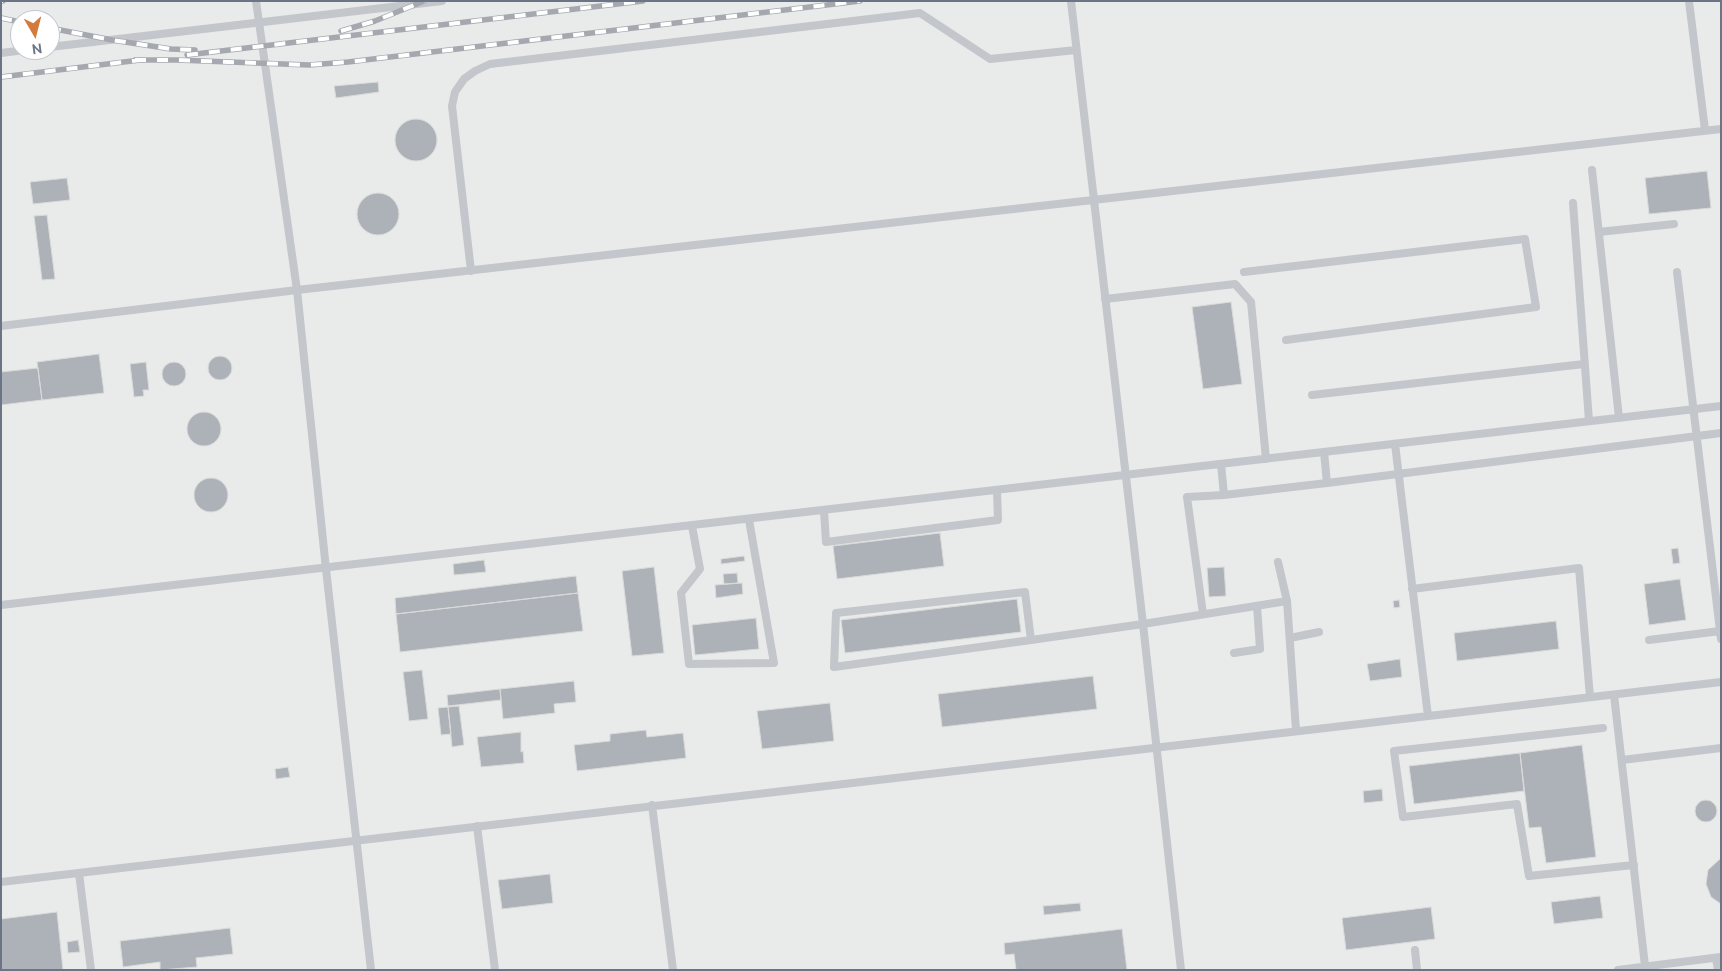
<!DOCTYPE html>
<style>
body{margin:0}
#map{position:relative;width:1722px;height:971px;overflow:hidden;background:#f9f9f7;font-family:Ubuntu,sans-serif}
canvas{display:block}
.frame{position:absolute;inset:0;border:2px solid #6b7585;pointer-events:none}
.north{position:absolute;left:10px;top:10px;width:50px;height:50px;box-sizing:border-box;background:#fff;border:1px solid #c4c8ce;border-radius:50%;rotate:172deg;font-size:14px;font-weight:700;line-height:20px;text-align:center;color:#6b7585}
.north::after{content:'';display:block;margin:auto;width:18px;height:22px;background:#d37b3d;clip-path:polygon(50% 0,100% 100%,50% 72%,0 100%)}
</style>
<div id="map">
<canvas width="1722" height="971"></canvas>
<div class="frame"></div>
<div class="north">N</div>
</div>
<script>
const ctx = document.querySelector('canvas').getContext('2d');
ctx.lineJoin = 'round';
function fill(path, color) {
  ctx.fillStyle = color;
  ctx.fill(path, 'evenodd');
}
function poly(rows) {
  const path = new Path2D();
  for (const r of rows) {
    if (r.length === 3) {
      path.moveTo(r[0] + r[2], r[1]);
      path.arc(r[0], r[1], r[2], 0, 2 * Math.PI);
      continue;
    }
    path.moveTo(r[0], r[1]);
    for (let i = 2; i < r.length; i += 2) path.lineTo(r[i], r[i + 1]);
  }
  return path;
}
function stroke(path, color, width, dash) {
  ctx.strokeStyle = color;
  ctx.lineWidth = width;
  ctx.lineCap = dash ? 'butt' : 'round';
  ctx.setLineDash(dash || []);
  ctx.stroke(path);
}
const built = poly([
 [1,1,1721,1,1721,970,1,970],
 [20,20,50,20,50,50,20,50]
]);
const building = poly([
 [378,82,379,92,336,98,334,86,378,82],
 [416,140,21],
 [1707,171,1711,208,1649,214,1645,178,1707,171],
 [67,178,70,200,33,204,30,182,67,178],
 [378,214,21],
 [47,215,55,279,42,280,34,216,47,215],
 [1231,302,1242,384,1203,389,1192,307,1231,302],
 [99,354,104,393,42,400,37,362,99,354],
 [220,368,12],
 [146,362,149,390,143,390,144,396,134,397,130,364,146,362],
 [174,374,12],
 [38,368,42,400,1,405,1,372,38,368],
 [204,429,17],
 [211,495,17],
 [940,533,944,566,837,579,833,546,940,533],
 [1678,548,1680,563,1673,564,1671,549,1678,548],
 [744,556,745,561,721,564,721,559,744,556],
 [484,560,486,572,454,575,453,564,484,560],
 [654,567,664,653,632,656,622,571,654,567],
 [1224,567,1226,596,1209,597,1207,568,1224,567],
 [737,573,738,583,724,584,723,574,737,573],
 [576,576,578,593,396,614,395,598,576,576],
 [1680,579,1686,620,1649,625,1644,584,1680,579],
 [742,583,743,594,716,598,715,585,742,583],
 [578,593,583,631,400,652,396,614,578,593],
 [1017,599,1021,632,845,653,841,620,1017,599],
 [1399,600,1400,607,1394,608,1393,601,1399,600],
 [756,618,759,649,695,655,692,625,756,618],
 [1556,621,1559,649,1457,661,1454,633,1556,621],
 [1400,659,1402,677,1370,681,1367,664,1400,659],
 [422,670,428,719,409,721,403,672,422,670],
 [1093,676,1097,709,942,727,938,694,1093,676],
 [574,681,576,702,554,704,555,713,503,719,500,689,574,681],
 [500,689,501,700,448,706,447,695,500,689],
 [830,703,834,741,762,749,757,711,830,703],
 [459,706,464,745,452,747,448,707,459,706],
 [448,707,451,734,441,735,438,708,448,707],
 [646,730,647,737,683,733,686,758,577,771,574,745,610,741,610,734,646,730],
 [521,732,521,752,523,751,524,763,481,767,477,737,521,732],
 [1582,745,1596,857,1546,863,1541,827,1529,828,1520,753,1582,745],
 [1520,753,1524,791,1414,804,1409,766,1520,753],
 [288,767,290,777,276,779,275,769,288,767],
 [1382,789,1383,801,1364,803,1363,791,1382,789],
 [1706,811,11],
 [1721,858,1721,904,1711,897,1706,884,1708,870,1721,858],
 [550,874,553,903,502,909,498,880,550,874],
 [1600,896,1603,918,1554,924,1551,902,1600,896],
 [1080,903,1081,911,1044,915,1043,906,1080,903],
 [1431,907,1435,939,1346,950,1342,918,1431,907],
 [57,912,63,970,1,970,1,919,57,912],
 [230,928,233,954,196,958,197,967,160,970,160,962,123,967,120,941,230,928],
 [1122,929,1127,970,1016,970,1014,954,1005,955,1004,943,1122,929],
 [78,940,80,952,68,953,67,942,78,940]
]);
const service = poly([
 [256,1,297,290,326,569,371,970],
 [1071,1,1143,624,1181,970],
 [1689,1,1705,130],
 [50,47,442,1],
 [1,53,25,50],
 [1592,170,1619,418],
 [1573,203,1589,421],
 [1599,232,1674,224],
 [471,271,452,106,455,92,464,79,475,71,490,64,920,13,990,59,1076,50],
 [1244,272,1525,239,1536,307,1286,340],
 [1677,272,1721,639],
 [1105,299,1235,284,1251,302,1266,459],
 [1,326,297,290,1721,129],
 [1312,395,1584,364],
 [1395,444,1428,716],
 [1221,464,1224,495,1327,483,1324,452],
 [1327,483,1721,433],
 [824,511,826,542,998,520,997,491],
 [692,526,700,569,681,593,689,664,774,663,749,520],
 [1278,562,1287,601],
 [1412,589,1579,568,1590,697],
 [1,605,1721,406],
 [1203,614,1187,497,1224,495],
 [1290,638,1319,632],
 [1031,640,1025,592,836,613,834,667,1031,640,1143,624,1287,601,1296,730],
 [1649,640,1720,631],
 [1234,653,1260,649,1257,606],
 [1614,695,1645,966],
 [1603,728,1394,751,1403,817,1517,804,1529,876,1634,865],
 [1622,760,1721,748],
 [652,805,673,970],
 [477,826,495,970],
 [79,873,91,970],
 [1,882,1721,682],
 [1415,950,1417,970],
 [1716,958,1718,970],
 [1618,970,1721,957]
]);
const rail = poly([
 [1,1,3,1],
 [1,18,20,22],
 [50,28,112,40,171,49,195,50],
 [341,31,375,21,424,1],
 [187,55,643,1],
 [135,60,177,60,309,65,348,62,860,1],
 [1,77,140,60]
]);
fill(built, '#e9eaea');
fill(building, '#adb2b9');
stroke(building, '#dadbd9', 1);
stroke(service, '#c3c6ca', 8);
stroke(rail, '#a5a9af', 5.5);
stroke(rail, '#fff', 4, [11]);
</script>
